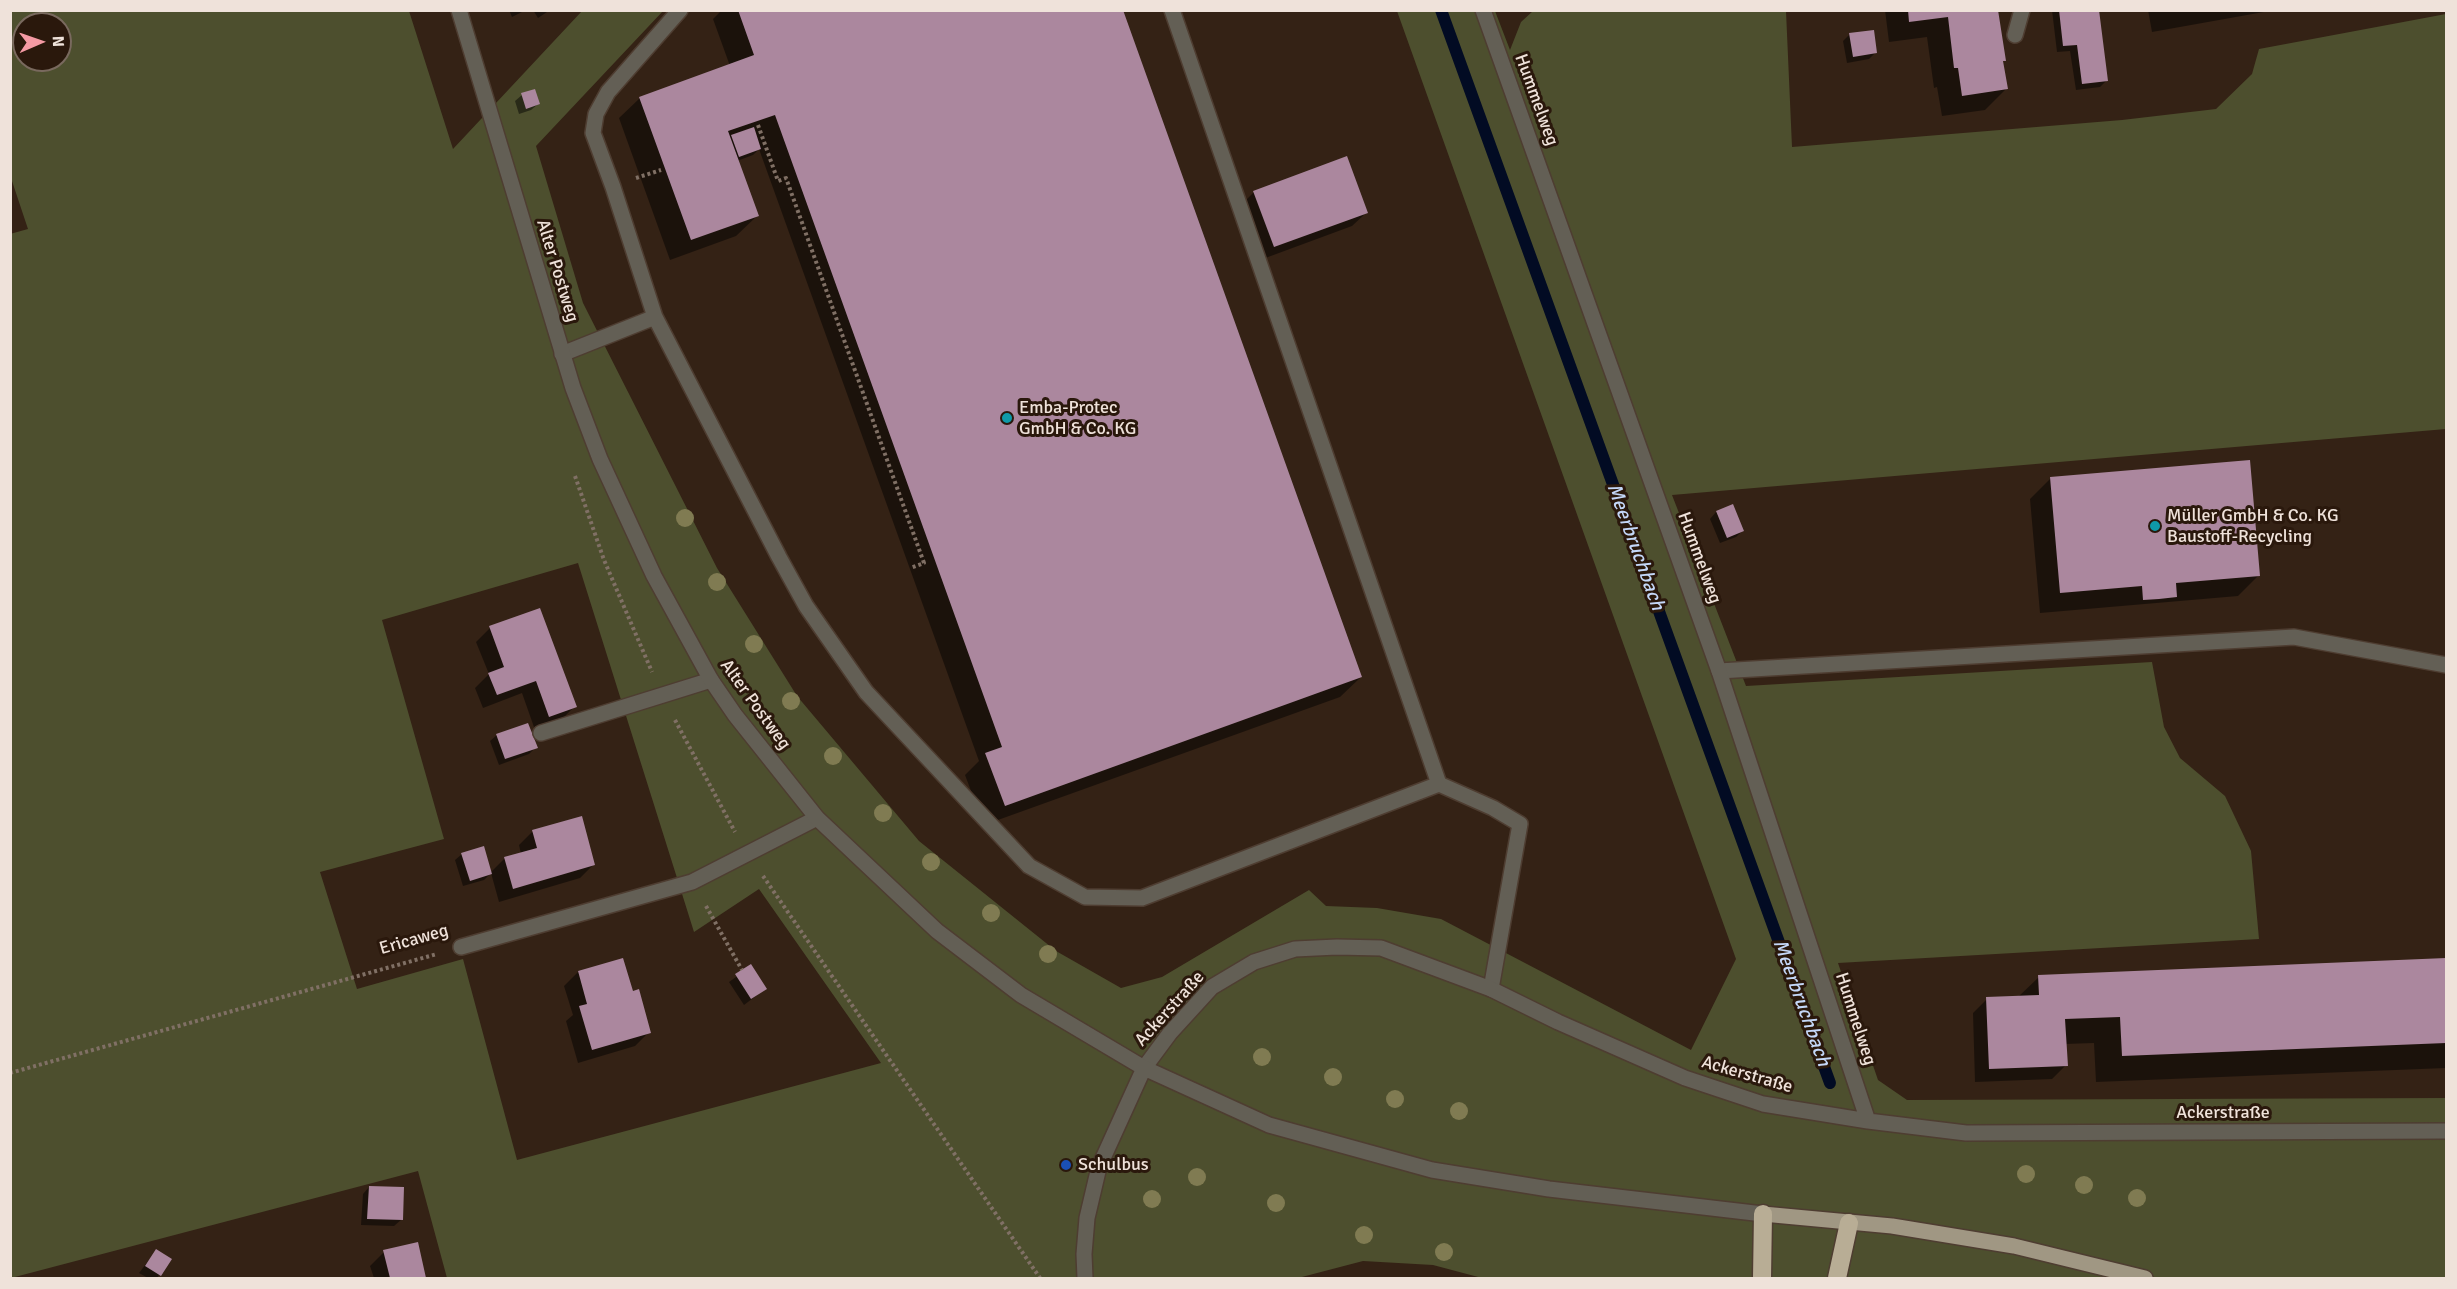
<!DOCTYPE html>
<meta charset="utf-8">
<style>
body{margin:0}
#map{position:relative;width:2457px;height:1289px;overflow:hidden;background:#342215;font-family:Signika,sans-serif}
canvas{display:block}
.frame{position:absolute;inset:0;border:12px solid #efe2da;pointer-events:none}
.north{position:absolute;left:12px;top:12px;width:60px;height:60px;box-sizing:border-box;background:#2a180c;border:2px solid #79695e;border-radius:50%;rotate:88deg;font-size:16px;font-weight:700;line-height:24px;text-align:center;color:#efe2da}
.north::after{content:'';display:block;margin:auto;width:21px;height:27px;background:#f49aa4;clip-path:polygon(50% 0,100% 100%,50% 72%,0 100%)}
</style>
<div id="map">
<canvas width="2457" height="1289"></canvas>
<div class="frame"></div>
<div class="north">N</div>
</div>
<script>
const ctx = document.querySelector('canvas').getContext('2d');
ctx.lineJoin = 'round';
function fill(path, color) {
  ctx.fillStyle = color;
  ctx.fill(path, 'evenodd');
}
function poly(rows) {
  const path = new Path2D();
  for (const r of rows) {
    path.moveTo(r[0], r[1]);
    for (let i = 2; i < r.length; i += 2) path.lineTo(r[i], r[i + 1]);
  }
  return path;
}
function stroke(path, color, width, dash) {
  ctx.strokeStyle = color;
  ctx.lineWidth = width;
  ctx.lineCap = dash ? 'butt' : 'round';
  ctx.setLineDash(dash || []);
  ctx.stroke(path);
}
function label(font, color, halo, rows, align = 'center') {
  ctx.font = font + ' Signika,sans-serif';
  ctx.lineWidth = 6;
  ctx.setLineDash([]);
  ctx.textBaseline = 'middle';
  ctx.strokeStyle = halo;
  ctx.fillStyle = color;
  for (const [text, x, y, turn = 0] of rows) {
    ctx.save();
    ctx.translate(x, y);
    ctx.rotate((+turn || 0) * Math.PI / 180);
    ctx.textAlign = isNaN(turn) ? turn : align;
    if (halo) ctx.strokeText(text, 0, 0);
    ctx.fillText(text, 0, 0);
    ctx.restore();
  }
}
const green = poly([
 [10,11,409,11,453,149,582,11,663,11,536,146,583,303,717,568,797,696,919,841,1056,951,1121,988,1162,977,1309,890,1326,906,1377,908,1441,919,1691,1050,1736,959,1397,11,1495,11,1510,50,1521,22,1533,11,1786,11,1792,147,2122,120,2216,109,2252,74,2259,49,2446,14,2446,429,1672,495,1746,686,2152,662,2164,727,2180,758,2225,796,2251,851,2259,939,1838,963,1878,1080,1907,1100,2446,1098,2446,1278,1482,1278,1433,1265,1363,1261,1298,1278,447,1278,418,1171,11,1278,10,234,28,229,11,178],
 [24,24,60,24,60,60,24,60],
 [578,563,694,932,759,889,881,1063,517,1160,463,959,357,989,320,872,444,839,382,620]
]);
const shadow = poly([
 [509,10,526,10,512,17],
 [533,10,550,10,538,18],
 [722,10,1121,10,1361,677,1340,697,984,825,965,775,979,761,759,149,753,155,737,161,757,216,736,236,670,260,619,118,640,98,730,66,713,19],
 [1885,10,1984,10,2004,60,2002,63,2006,89,1985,110,1942,116,1937,87,1934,88,1927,37,1889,42],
 [2052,10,2098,10,2107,80,2100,87,2076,90,2070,51,2057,52],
 [2148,10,2275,10,2152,32],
 [1850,34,1875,53,1869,59,1847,63,1843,41],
 [522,95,538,104,531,110,519,114,515,101],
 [1254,192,1366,213,1352,226,1260,260,1240,206],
 [2051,478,2258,576,2238,596,2040,613,2030,499],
 [1732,506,1742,531,1736,537,1720,543,1710,519,1716,512],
 [490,628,575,706,561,720,535,730,522,693,483,708,475,688,489,674,476,642],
 [497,735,536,747,529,754,499,765,490,741],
 [581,818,594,864,580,878,499,902,491,873,484,880,463,886,455,860,462,854,490,873,504,859,521,854,519,845,532,832],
 [622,960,632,993,649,1032,635,1046,578,1063,566,1021,573,1015,564,986,578,972],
 [2446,960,2446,1068,2096,1082,2094,1043,2065,1044,2066,1065,2052,1079,1975,1082,1973,1013,1987,999,2018,997,2039,977],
 [750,967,765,989,744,1005,729,982],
 [369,1187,401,1220,394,1226,361,1225,363,1194],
 [417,1244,425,1278,374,1278,370,1266,384,1252],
 [156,1251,170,1259,157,1278,148,1278,139,1273]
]);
const stream = poly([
 [1441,10,1830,1083]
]);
const building = poly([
 [738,10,1123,10,1362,677,1005,806,985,753,1002,747,775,115,728,131,759,216,691,240,639,97,754,55],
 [1908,10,1998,10,2006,61,2003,61,2008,89,1962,96,1958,68,1954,68,1948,17,1909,22],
 [2059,10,2099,10,2108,81,2082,84,2077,45,2063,46],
 [1874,30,1877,53,1853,57,1849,33],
 [535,89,540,104,526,109,521,93],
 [754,127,761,149,739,157,731,135],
 [1347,156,1368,213,1274,247,1253,191],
 [2250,460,2260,576,2176,583,2177,597,2159,599,2143,600,2142,586,2060,593,2050,477],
 [1733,504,1744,531,1727,538,1716,511],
 [540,608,577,707,549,717,536,681,497,695,488,673,504,667,489,626],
 [528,723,538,748,505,759,496,734],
 [582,816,595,865,513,889,504,857,537,848,532,830],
 [484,846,492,874,470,881,461,853],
 [623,958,633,991,639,989,651,1033,592,1050,579,1006,587,1004,578,971],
 [2446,958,2446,1043,2122,1056,2120,1017,2065,1019,2068,1066,1989,1069,1986,997,2039,995,2038,975],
 [751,964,767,989,751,999,735,974],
 [369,1186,404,1187,403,1220,367,1219],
 [418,1242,426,1278,390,1278,383,1250],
 [156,1249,172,1259,161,1276,145,1266]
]);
const path = poly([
 [758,125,778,181,786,178,924,563,910,568],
 [636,178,661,170],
 [575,476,604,560,652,672],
 [675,720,735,832],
 [763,876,1040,1278],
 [706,906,742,970],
 [10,1073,437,954]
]);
const service = poly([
 [2015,35,2022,10],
 [655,317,613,187,593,133,596,114,608,92,680,10],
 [562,354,655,317,779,557,806,606,866,692,1029,866,1085,897,1142,898,1439,784,1172,10],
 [1719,671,2294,637,2446,665],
 [541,733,711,680],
 [1439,784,1493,808,1520,824,1491,989]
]);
const minor = poly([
 [1483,10,1719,671,1868,1121],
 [461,947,692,882,817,818],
 [1144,1068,1170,1033,1212,987,1254,962,1295,949,1337,947,1381,948,1491,989,1558,1022,1685,1078,1763,1104,1868,1121,1966,1133,2446,1131]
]);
const tertiary = poly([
 [459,10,573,388,600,459,654,576,711,680,735,715,817,818,937,931,1021,995,1144,1068,1269,1125,1432,1170,1549,1189,1763,1214],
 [1085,1278,1084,1254,1087,1218,1099,1167,1144,1068]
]);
const primary = poly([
 [1763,1214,1892,1226,2014,1246,2145,1278]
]);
const motorway = poly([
 [1762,1278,1763,1214],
 [1837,1278,1849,1223]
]);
const trees = [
 [685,518],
 [717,582],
 [754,644],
 [791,701],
 [833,756],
 [883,813],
 [931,862],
 [991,913],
 [1048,954],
 [1262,1057],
 [1333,1077],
 [1395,1099],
 [1459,1111],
 [2026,1174],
 [1197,1177],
 [2084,1185],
 [2137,1198],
 [1152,1199],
 [1276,1203],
 [1364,1235],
 [1444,1252]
];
const markers = [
 [1007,418,6,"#0f9aa8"],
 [2155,526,6,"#0f9aa8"],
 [1066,1165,6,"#1a4fb4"]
];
const streetNames = [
 ["Hummelweg",1536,100,70],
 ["Alter Postweg",557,271,73],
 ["Hummelweg",1699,558,70],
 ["Alter Postweg",755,705,54],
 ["Ericaweg",414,940,-16],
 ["Ackerstraße",1170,1009,-48],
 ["Hummelweg",1855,1019,72],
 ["Ackerstraße",1747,1075,16],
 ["Ackerstraße",2223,1113]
];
const poiNames = [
 ["Emba-Protec",1019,408],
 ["GmbH & Co. KG",1019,429],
 ["Müller GmbH & Co. KG",2167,516],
 ["Baustoff-Recycling",2167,537],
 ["Schulbus",1078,1165]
];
const waterNames = [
 ["Meerbruchbach",1635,547,70],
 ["Meerbruchbach",1801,1003,70]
];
fill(green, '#4d4f2e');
fill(shadow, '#0007');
stroke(stream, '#020b23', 12);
fill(building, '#ab879e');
stroke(service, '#4e3d31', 18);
stroke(minor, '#4e3d31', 18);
stroke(tertiary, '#4e3d31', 18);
stroke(primary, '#4e3d31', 18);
stroke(motorway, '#4e3d31', 21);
stroke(path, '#807065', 4, [3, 3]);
stroke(service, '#635f55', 15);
stroke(minor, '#635f55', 15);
stroke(tertiary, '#635f55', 15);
stroke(primary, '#a09783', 15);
stroke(motorway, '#b8ad95', 18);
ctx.fillStyle = '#807b52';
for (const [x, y] of trees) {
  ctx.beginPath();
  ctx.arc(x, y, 9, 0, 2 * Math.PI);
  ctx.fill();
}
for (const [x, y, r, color] of markers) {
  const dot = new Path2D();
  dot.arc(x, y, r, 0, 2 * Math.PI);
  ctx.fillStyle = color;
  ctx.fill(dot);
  stroke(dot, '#2a180c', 2);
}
label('18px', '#efe2da', '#2a180c', streetNames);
label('18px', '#efe2da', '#2a180c', poiNames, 'left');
label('italic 20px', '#c4d7f8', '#2a180c', waterNames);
</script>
